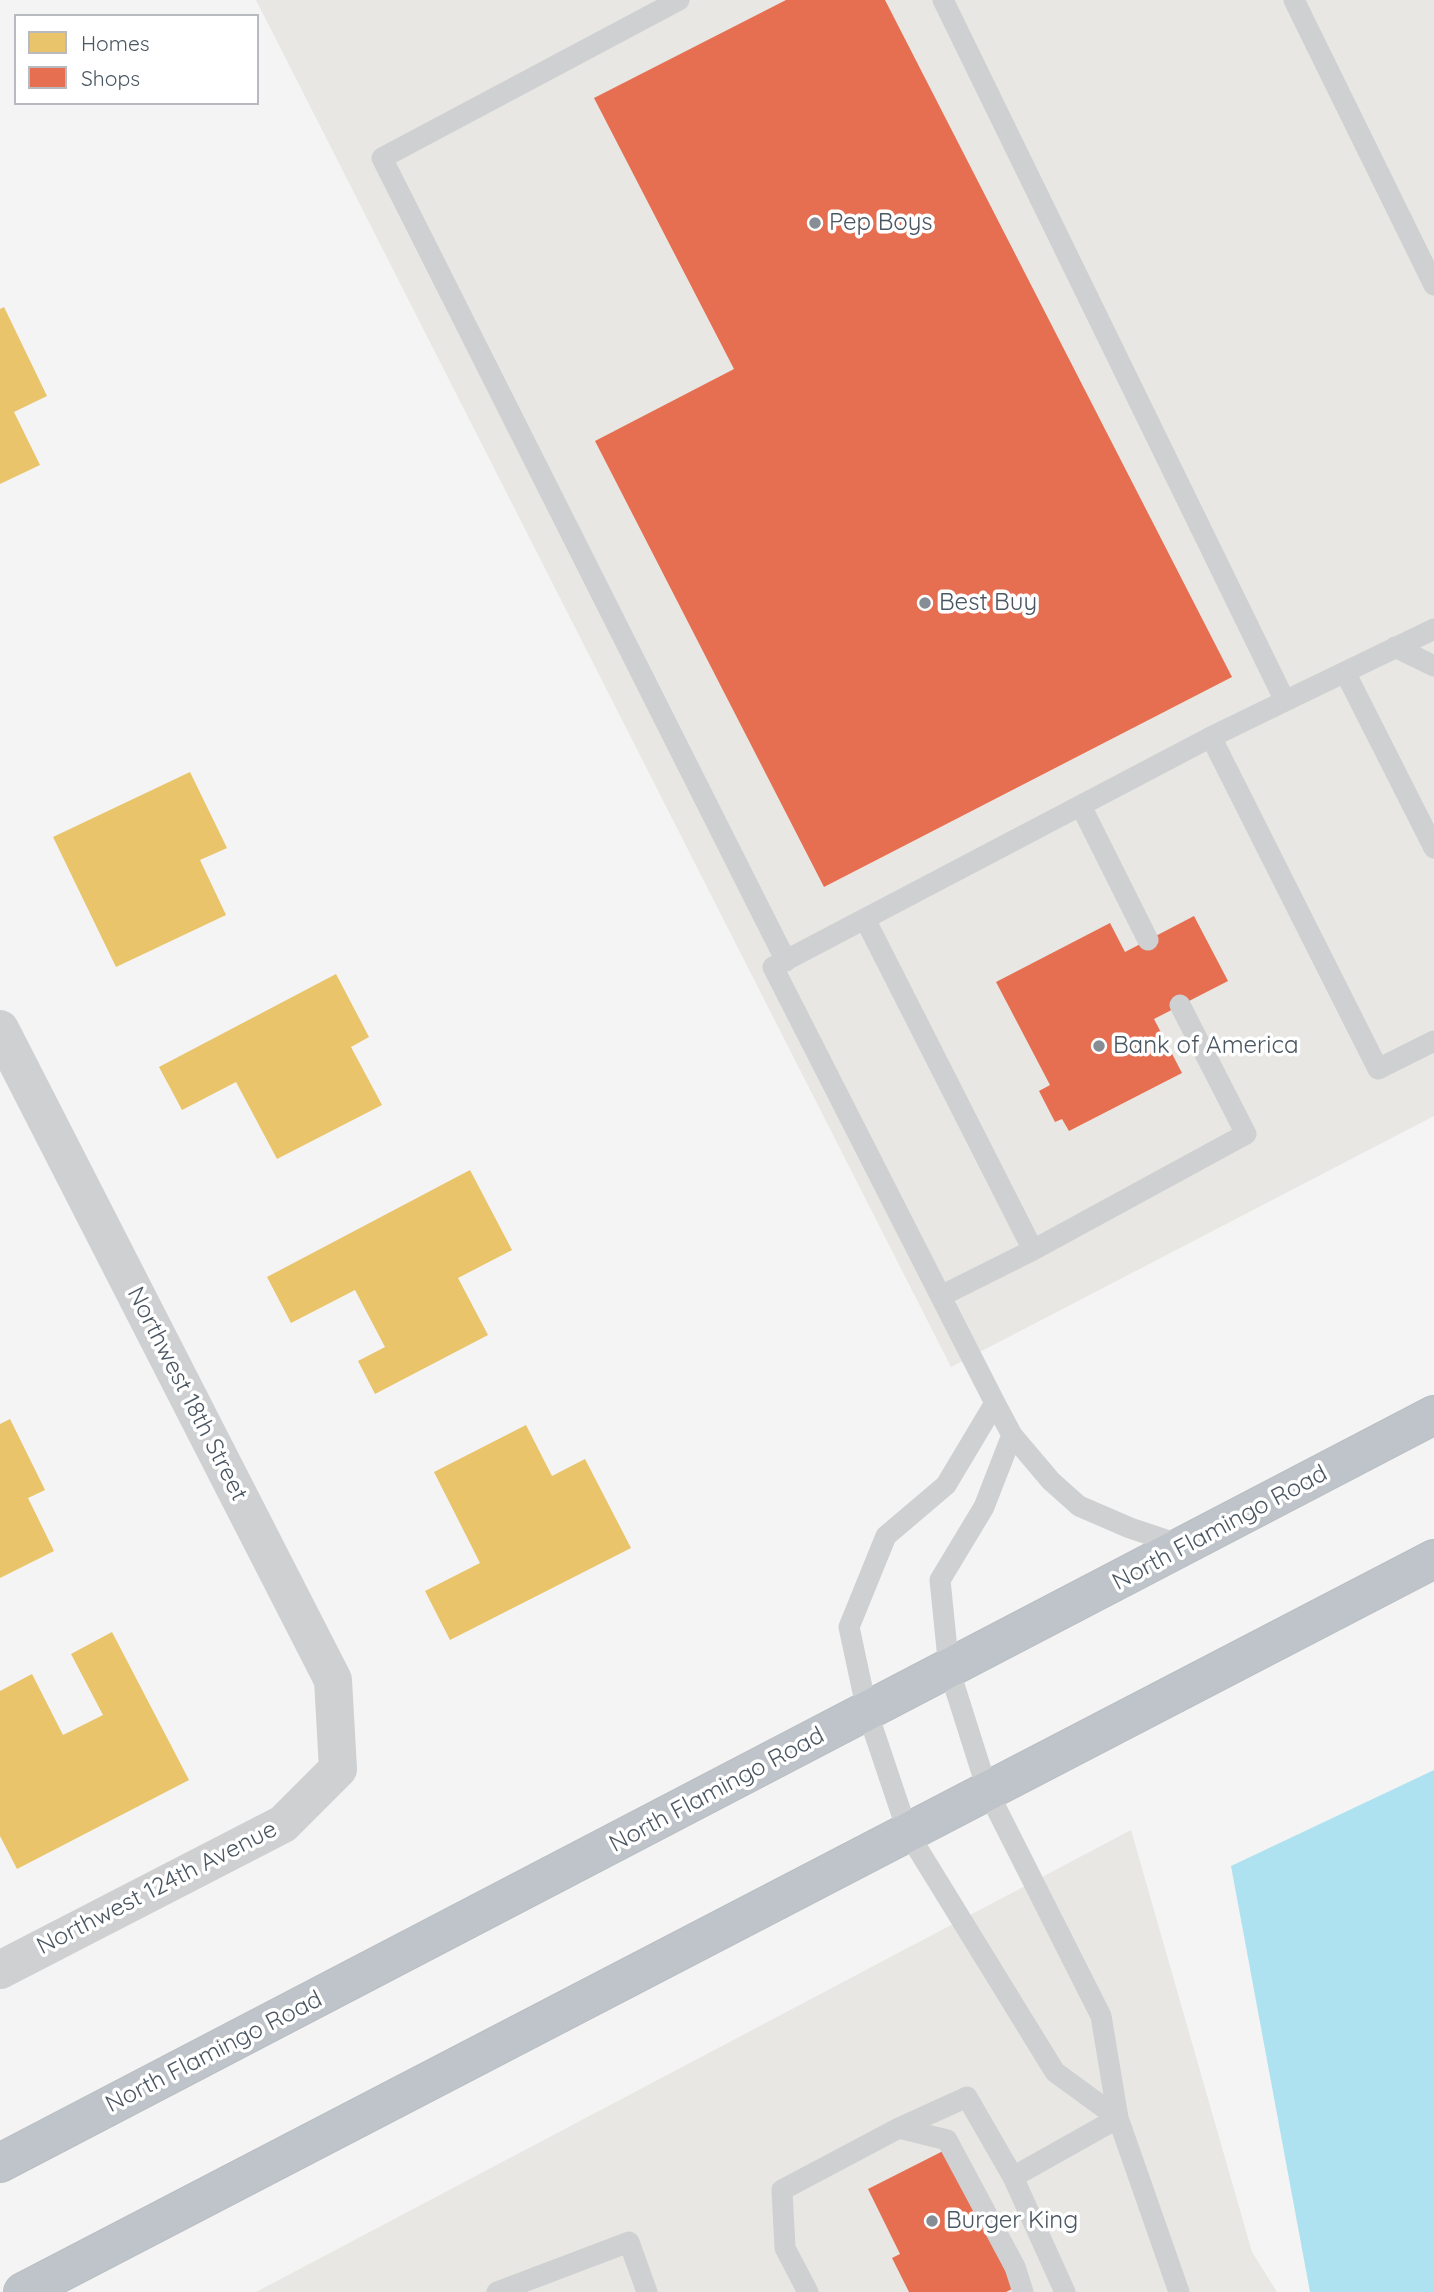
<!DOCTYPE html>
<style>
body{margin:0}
#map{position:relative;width:1434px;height:2292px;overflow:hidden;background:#f4f4f4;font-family:Quicksand,sans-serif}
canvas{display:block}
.legend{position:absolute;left:14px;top:14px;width:245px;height:91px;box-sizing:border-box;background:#fff;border:2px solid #b7bbc0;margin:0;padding:9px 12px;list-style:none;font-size:21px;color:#4a5661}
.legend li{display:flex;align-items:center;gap:14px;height:35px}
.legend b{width:35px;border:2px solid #b7bbc0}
</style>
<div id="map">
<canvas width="1434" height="2292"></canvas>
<ul class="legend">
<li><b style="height:19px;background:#e9c46a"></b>Homes</li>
<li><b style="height:19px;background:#e76f51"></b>Shops</li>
</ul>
</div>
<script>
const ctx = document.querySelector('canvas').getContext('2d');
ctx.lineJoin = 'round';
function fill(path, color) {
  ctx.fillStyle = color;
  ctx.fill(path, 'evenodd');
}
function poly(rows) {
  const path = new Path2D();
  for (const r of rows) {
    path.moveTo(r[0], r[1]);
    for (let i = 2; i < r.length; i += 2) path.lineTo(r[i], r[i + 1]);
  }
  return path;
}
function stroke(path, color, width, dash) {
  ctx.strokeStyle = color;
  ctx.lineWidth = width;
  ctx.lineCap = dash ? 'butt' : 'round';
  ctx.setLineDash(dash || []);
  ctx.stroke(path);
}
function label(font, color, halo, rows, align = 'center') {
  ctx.font = font + ' Quicksand,sans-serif';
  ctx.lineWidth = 7;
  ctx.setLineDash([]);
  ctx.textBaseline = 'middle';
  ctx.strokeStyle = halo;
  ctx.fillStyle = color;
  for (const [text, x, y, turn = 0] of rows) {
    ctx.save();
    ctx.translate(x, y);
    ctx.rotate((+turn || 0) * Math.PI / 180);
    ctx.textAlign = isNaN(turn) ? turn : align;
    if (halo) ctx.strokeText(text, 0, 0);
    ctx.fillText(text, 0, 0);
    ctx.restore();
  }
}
const commercial = poly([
 [256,0,1434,0,1434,1116,951,1367],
 [1131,1830,1252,2252,1277,2292,256,2292]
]);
const water = poly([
 [1434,1770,1434,2292,1310,2292,1231,1866]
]);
const homes = poly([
 [4,307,47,396,14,412,40,465,0,484,0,309],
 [190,772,227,848,200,860,226,915,116,967,53,837],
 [336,974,369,1037,351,1047,382,1105,277,1159,236,1082,182,1110,159,1067],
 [470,1170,512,1250,458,1278,488,1335,375,1394,358,1361,385,1347,355,1290,291,1323,267,1277],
 [10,1419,45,1490,28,1498,54,1551,0,1578,0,1424],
 [526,1425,552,1476,585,1459,631,1548,450,1640,425,1591,480,1563,434,1472],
 [112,1632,189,1780,17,1869,0,1836,0,1691,32,1674,63,1735,103,1715,71,1654]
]);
const shops = poly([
 [786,0,885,0,1232,677,824,887,595,441,734,369,594,98],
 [1194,916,1228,981,1154,1019,1182,1073,1069,1131,1062,1119,1055,1122,1039,1091,1050,1085,996,982,1110,923,1125,952],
 [945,2150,1014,2288,1006,2292,909,2292,892,2258,900,2254,868,2189]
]);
const lane = poly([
 [679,0,382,158,786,961],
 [943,0,1285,701,1434,629],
 [1294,0,1434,285],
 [1395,647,1434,666],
 [1345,672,1434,848],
 [1211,737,1378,1069,1434,1041],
 [1081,806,1148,940],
 [865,919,1033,1250,1246,1134,1180,1005],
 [941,1296,1033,1250],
 [995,1403,1012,1435,984,1507,940,1580,949,1669,988,1792,1101,2016,1118,2118,1055,2072,908,1833,867,1711,849,1627,886,1536,946,1485,995,1403],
 [995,1403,773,967,1211,737,1285,701],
 [1012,1435,1051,1481,1079,1506,1130,1528,1184,1546],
 [899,2128,947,2140,1015,2267,1023,2292],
 [1013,2177,1065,2292],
 [497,2292,629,2242,647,2292],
 [808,2292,785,2248,782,2190,899,2128,967,2097,1013,2177,1118,2118,1179,2292]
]);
const street = poly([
 [0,1029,333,1680,338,1769,283,1824,0,1970]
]);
const highway = poly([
 [0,2163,1434,1415],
 [23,2292,1434,1559]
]);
const markers = [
 [815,223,7,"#868d94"],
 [925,603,7,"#868d94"],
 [1099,1046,7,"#868d94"],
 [932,2221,7,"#868d94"]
];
const poiNames = [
 ["Pep Boys",829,223],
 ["Best Buy",939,603],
 ["Bank of America",1113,1046],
 ["Burger King",946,2221]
];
const streetNames = [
 ["Northwest 18th Street",187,1394,63],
 ["North Flamingo Road",1220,1528,-28],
 ["North Flamingo Road",717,1790,-28],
 ["Northwest 124th Avenue",157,1888,-27],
 ["North Flamingo Road",214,2052,-27]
];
fill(commercial, '#e8e7e3');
fill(water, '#aee2f0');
fill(homes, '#e9c46a');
fill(shops, '#e76f51');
stroke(highway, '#b9bec3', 40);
stroke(lane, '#ced0d2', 21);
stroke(street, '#ced0d2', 38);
stroke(highway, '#bec4c9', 38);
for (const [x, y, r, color] of markers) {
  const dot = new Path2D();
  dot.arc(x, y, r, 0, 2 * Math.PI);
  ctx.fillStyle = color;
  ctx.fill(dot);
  stroke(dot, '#fff', 2.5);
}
label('24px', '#4a5661', '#fff', poiNames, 'left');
label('24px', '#4a5661', '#fff', streetNames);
</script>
